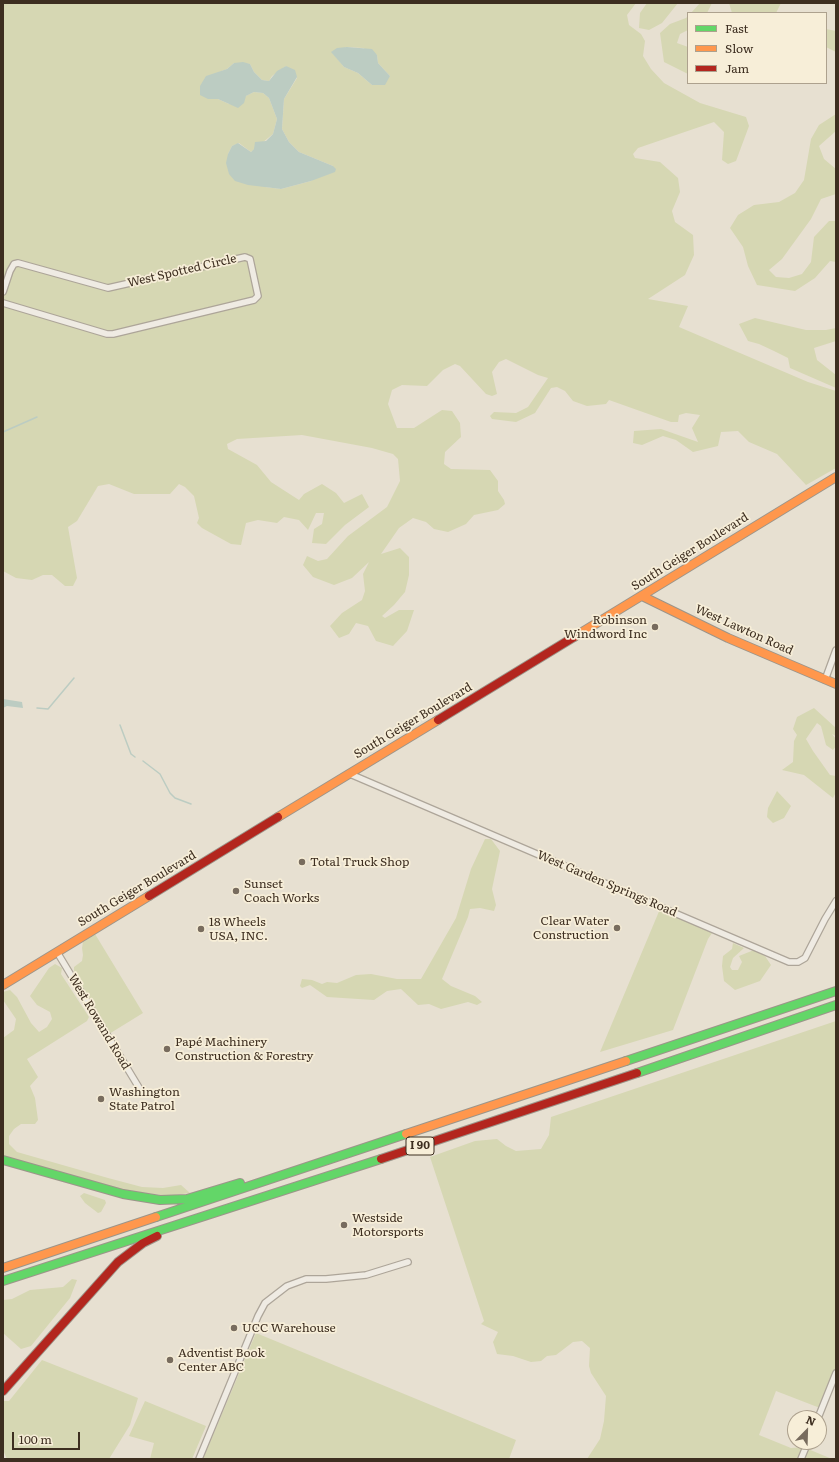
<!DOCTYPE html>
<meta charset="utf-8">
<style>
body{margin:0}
#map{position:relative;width:839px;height:1462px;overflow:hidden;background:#e7e0d1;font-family:Literata,serif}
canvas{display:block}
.frame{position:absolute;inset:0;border:4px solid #3d2e20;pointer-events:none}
.legend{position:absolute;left:687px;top:12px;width:140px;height:72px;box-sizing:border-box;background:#f7eed8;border:1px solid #ada18e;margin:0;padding:5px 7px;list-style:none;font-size:12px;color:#3d2e20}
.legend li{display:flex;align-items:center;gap:8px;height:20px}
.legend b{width:20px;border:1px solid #ada18e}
.north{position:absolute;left:787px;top:1410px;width:40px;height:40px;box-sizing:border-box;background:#f7eed8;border:1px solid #ada18e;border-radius:50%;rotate:23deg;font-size:11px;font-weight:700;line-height:16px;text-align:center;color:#3d2e20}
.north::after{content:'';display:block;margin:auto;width:14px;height:18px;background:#786c5e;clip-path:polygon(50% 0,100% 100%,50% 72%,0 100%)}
.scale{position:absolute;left:12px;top:1432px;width:68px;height:18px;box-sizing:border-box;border:2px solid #3d2e20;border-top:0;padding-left:5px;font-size:12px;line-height:14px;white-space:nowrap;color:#3d2e20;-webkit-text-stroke:3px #f7eed8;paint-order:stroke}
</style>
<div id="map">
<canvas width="839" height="1462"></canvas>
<div class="frame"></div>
<ul class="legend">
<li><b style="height:5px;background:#63d668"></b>Fast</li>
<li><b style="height:5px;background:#ff974d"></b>Slow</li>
<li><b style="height:5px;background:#b3261e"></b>Jam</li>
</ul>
<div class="north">N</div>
<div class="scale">100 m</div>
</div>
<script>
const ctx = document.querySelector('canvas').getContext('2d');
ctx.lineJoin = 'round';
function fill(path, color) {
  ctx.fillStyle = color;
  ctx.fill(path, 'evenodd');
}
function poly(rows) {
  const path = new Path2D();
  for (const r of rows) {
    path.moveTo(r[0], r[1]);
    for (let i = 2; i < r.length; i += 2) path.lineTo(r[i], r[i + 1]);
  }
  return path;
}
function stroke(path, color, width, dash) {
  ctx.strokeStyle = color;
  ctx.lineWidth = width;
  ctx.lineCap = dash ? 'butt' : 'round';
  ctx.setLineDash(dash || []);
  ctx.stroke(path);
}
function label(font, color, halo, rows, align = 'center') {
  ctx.font = font + ' Literata,serif';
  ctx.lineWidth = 3.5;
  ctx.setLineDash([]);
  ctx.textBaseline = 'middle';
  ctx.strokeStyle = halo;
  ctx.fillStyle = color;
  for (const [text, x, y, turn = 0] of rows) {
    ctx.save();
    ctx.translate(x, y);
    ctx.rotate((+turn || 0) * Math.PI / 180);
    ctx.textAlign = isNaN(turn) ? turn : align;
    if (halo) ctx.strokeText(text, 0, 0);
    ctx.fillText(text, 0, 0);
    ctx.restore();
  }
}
const green = poly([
 [3,3,636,3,627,15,629,25,641,34,645,41,643,56,651,69,664,83,700,103,746,117,749,126,736,161,728,164,722,160,724,132,714,122,638,148,633,154,635,158,660,162,678,178,680,192,672,211,675,222,693,235,694,255,685,275,648,299,688,306,679,327,808,382,836,391,836,468,806,485,777,454,749,442,738,431,721,432,718,446,693,452,676,440,663,436,642,445,633,443,634,431,661,429,698,442,692,428,700,415,686,413,679,415,678,422,671,422,609,400,606,404,587,406,573,401,565,391,557,387,551,388,535,413,516,422,492,419,490,416,494,412,516,413,528,407,548,378,538,375,506,359,499,362,492,372,497,394,492,396,486,394,460,366,455,364,443,370,427,386,402,385,392,390,388,404,397,428,414,428,442,410,452,411,460,423,461,437,445,452,444,464,451,469,490,470,498,481,498,491,504,500,505,504,498,510,474,515,466,524,448,532,434,529,426,522,413,518,399,528,381,554,400,548,409,557,409,575,405,592,394,605,382,616,385,618,399,610,414,610,407,631,393,646,376,641,368,626,356,623,349,634,339,638,330,626,342,613,362,600,365,591,363,574,369,562,352,578,334,585,313,577,303,565,307,556,318,561,327,559,348,536,387,507,400,481,398,459,393,454,372,448,302,435,237,439,227,444,228,449,257,465,271,482,299,500,304,494,322,484,336,493,344,503,362,494,369,507,345,525,326,544,312,543,314,529,322,524,324,513,316,513,308,530,299,520,284,517,277,523,258,520,246,523,241,545,231,544,202,528,197,523,199,518,194,496,185,487,179,484,170,494,134,494,109,484,98,486,77,521,68,527,77,578,73,586,65,586,52,575,43,575,32,580,16,578,3,571],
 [347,47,363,48,377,55,378,63,390,76,372,85,358,73,344,67,332,52],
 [234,63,250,64,254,72,262,80,269,81,272,76,286,66,297,78,284,99,282,129,289,142,299,152,333,166,311,181,281,189,265,187,228,154,232,146,239,143,251,152,273,134,277,119,269,98,263,93,254,92,229,104,218,99,217,73,227,69],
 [647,3,678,3,662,23,649,30,639,28,640,13],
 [700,3,712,3,707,13,691,13],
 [729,3,781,3,776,13,732,13],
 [688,16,688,30,680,34,677,43,688,47,688,74,664,62,660,33,670,24,686,18],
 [826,29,836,31,836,52,826,47],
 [836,114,836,131,819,146,824,159,836,169,836,194,821,199,811,219,782,259,769,270,776,277,789,278,802,274,811,262,814,237,829,221,836,221,836,262,830,261,815,278,795,291,757,285,748,266,743,247,730,228,738,215,754,205,779,202,795,193,804,180,811,139,819,125],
 [755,318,806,330,826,330,836,328,836,341,814,348,817,360,836,375,836,388,790,368,788,358,774,351,759,344,748,341,739,324],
 [814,708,836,728,836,736,832,734,836,739,836,746,833,750,826,745,821,726,817,723,806,739,813,751,830,775,836,776,836,792,833,798,804,775,782,770,793,762,794,741,797,735,793,729,797,717],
 [777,791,791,806,784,818,773,823,767,817,768,808],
 [485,839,491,839,500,851,492,889,496,905,494,911,480,908,470,909,468,917,442,979,451,986,475,996,482,1002,477,1005,468,1002,441,1009,429,1004,418,1005,401,989,387,991,374,1000,327,997,310,985,302,988,300,986,302,979,312,980,322,984,327,982,337,983,356,975,371,974,397,979,421,979,456,918,471,869],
 [660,909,712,933,708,939,673,1030,600,1052],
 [95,934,143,1013,109,1034,74,972,74,967,82,961,83,955,82,948,83,942],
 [733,943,744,948,733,958,730,967,732,970,738,970,742,962,739,956,754,950,765,956,771,965,760,981,735,990,724,981,722,966,723,956,732,949],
 [55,964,62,968,61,974,89,1017,87,1021,27,1059,38,1077,30,1086,35,1098,38,1120,35,1124,21,1124,14,1129,9,1136,9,1144,17,1152,108,1178,142,1187,163,1188,181,1185,190,1193,168,1196,118,1189,3,1156,3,1038,14,1030,16,1019,3,1000,3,992,10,990,17,997,31,1023,39,1032,47,1027,52,1019,50,1012,37,1005,30,996,49,968],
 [836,1021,836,1367,820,1408,776,1391,759,1435,791,1448,803,1447,798,1459,587,1459,600,1439,604,1421,606,1396,591,1373,589,1366,590,1348,582,1341,573,1342,556,1355,547,1356,541,1361,531,1362,513,1356,497,1354,493,1342,498,1332,481,1324,484,1321,430,1157,475,1141,497,1139,506,1146,516,1151,541,1149,549,1135,551,1117],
 [84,1193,105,1200,106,1203,101,1212,98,1213,85,1203,80,1196],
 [72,1279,77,1280,70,1298,31,1346,21,1349,3,1333,3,1300,12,1299,30,1290,63,1287],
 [256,1333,516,1440,509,1459,203,1459],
 [42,1360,138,1398,130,1425,109,1459,7,1459,3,1450,3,1401,9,1401],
 [145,1401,206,1426,192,1459,150,1459,154,1443,129,1436],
 [808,1449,832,1459,805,1459]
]);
const water = poly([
 [347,47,372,49,377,55,378,63,390,76,385,85,372,85,358,73,344,67,331,52,337,48],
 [243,62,250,64,254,72,262,80,269,81,277,71,286,66,295,70,297,77,284,99,282,129,289,142,299,152,333,166,336,169,335,172,311,181,281,189,248,185,235,181,229,174,226,163,228,154,232,146,238,143,251,152,254,149,255,142,266,141,273,134,277,119,269,98,263,93,254,92,246,96,244,103,238,108,218,99,208,99,200,95,200,86,206,76,227,69,234,63],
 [3,699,22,702,23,708,7,706,3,708]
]);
const stream = poly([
 [3,432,37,417],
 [37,708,48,709,74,678],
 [120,725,131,754,135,757],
 [143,761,160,774,170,793,175,798,191,804]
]);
const street = poly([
 [3,292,10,271,14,264,18,263,108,288,245,257,250,259,258,296,254,300,113,334,107,334,3,303],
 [825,680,836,650],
 [350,774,789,962,798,962,805,958,825,919,836,901],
 [57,952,141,1091],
 [818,1418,836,1373],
 [199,1459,258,1316,265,1303,287,1286,306,1279,326,1279,366,1275,408,1262],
 [801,1459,808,1442]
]);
const fast = poly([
 [626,1061,836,991],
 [637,1073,836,1005],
 [3,1160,123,1194,160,1200,187,1199,240,1183],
 [156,1217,406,1134],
 [3,1281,381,1159]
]);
const slow = poly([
 [642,596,728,638,836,684],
 [574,637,836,477],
 [278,817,438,720],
 [3,985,149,896],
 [406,1134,626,1061],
 [3,1268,156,1217]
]);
const jam = poly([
 [438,720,574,637],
 [149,896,278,817],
 [381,1159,637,1073],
 [3,1391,118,1262,143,1243,157,1236]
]);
const markers = [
 [655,627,4,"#786c5e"],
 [302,862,4,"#786c5e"],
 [236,891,4,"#786c5e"],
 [617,928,4,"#786c5e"],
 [201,929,4,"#786c5e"],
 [167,1049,4,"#786c5e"],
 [101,1099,4,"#786c5e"],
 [344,1225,4,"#786c5e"],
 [234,1328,4,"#786c5e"],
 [170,1360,4,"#786c5e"]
];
const shields = [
 [420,1146,28]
];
const shieldNames = [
 ["I 90",420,1146]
];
const streetNames = [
 ["West Spotted Circle",182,271,-13],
 ["South Geiger Boulevard",690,552,-32],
 ["West Lawton Road",744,630,24],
 ["South Geiger Boulevard",413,721,-31],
 ["West Garden Springs Road",607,884,23],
 ["South Geiger Boulevard",137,889,-31],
 ["West Rowand Road",99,1022,59]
];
const poiNames = [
 ["Robinson",647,620,"right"],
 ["Windword Inc",647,634,"right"],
 ["Total Truck Shop",310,862],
 ["Sunset",244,884],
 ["Coach Works",244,898],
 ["Clear Water",609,921,"right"],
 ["Construction",609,935,"right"],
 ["18 Wheels",209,922],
 ["USA, INC.",209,936],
 ["Papé Machinery",175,1042],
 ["Construction & Forestry",175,1056],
 ["Washington",109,1092],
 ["State Patrol",109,1106],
 ["Westside",352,1218],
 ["Motorsports",352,1232],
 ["UCC Warehouse",242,1328],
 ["Adventist Book",178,1353],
 ["Center ABC",178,1367]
];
fill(green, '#d6d7b3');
fill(water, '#bcccc2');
stroke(stream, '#bcccc2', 1.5);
stroke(street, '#ada599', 8);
stroke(fast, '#9c958a', 10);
stroke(slow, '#9c958a', 10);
stroke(jam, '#9c958a', 10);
stroke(street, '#efebe3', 5.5);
stroke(fast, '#63d668', 8);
stroke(slow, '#ff974d', 8);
stroke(jam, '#b3261e', 8);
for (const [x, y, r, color] of markers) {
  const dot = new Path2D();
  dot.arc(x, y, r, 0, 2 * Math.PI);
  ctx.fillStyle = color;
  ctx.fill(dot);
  stroke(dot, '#f7eed8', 1.5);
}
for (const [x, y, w] of shields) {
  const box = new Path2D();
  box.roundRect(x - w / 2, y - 9, w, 18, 3);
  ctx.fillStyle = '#f7eed8';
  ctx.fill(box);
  stroke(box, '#3d2e20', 1);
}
label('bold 11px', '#3d2e20', null, shieldNames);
label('12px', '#3d2e20', '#f7eed8', streetNames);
label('12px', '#3d2e20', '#f7eed8', poiNames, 'left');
</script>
